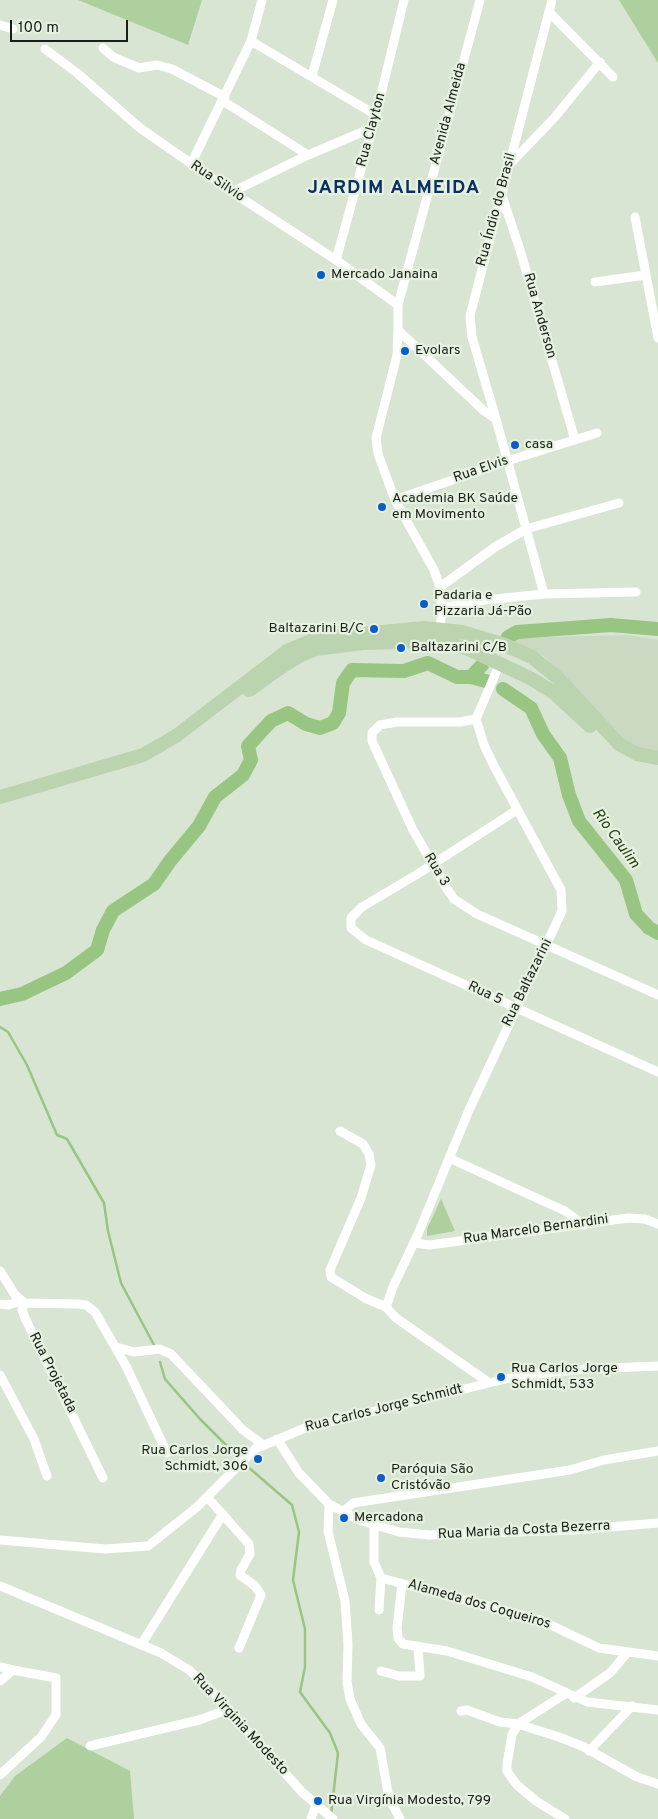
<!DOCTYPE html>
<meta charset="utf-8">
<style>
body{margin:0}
#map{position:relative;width:658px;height:1819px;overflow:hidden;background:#d9e5d3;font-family:Overpass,sans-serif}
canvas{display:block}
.scale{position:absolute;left:10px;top:20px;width:118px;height:22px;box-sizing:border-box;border:2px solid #1a1e18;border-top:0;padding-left:6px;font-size:15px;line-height:18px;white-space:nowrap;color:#1a1e18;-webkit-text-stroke:4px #e6f2e0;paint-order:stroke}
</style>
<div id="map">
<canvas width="658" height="1819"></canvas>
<div class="scale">100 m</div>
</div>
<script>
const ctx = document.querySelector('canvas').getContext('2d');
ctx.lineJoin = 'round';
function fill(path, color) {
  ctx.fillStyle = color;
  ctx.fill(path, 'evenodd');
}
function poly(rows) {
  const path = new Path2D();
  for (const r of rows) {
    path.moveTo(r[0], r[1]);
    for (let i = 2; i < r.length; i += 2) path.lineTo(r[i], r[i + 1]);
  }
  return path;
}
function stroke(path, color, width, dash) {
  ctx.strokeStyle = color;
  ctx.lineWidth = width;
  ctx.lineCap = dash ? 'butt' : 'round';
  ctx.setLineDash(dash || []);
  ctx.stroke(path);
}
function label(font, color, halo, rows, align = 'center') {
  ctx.font = font + ' Overpass,sans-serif';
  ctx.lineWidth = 4.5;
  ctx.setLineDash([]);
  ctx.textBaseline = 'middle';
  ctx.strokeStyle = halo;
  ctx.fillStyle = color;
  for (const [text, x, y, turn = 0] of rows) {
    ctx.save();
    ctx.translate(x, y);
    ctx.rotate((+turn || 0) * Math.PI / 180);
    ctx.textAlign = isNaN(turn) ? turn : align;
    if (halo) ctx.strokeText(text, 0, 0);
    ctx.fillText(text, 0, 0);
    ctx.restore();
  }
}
const built = poly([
 [627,635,658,640,658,754,624,742,581,693,544,656,513,644,516,638]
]);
const green = poly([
 [78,0,202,0,188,45],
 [619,0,658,0,658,63],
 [441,1199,455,1231,427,1236,427,1229],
 [67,1738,130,1771,134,1819,0,1819,0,1796,15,1776]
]);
const stream = poly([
 [0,1027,8,1032,27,1065,57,1135,67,1139,104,1203,108,1231,121,1283,154,1345],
 [160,1362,165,1379,200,1419,247,1466,292,1505,299,1532,293,1580,305,1629,305,1667,300,1692,330,1733,338,1753,331,1815]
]);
const river = poly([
 [508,637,517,632,611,625,658,629],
 [471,677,482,665],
 [503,689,531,708,543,734,560,758,569,795,579,821,626,880,636,914,649,928,658,933],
 [0,999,22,994,66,973,97,950,103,930,113,911,154,884,170,861,199,826,215,797,243,775,251,760,248,746,271,721,288,713,306,724,320,728,333,723,339,713,343,683,352,670,404,671,428,663,457,677,471,677,486,681]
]);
const street = poly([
 [480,0,398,305,398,330,483,410,496,419,544,594],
 [549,12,613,77],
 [0,25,13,29],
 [251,41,376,115],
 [103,48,113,57,139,68,157,65,172,69,225,97],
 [45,49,77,73,140,128,232,192,336,260,398,305],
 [312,76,333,0],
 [223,101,308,155],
 [511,163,555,117,600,62],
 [191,164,251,41,262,0],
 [232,192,308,155,372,128],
 [501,193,520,250,575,440],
 [635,217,658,338],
 [336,260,376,115,404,0],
 [595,282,646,275],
 [398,330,397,355,376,438,378,454,395,500,434,570,440,587,442,612,439,634],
 [496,419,472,337,470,316,552,0],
 [395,500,507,461,597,433],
 [440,587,495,547,526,529,619,503],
 [441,608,485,600,544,594,636,592],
 [476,719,460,722,397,722,380,725,372,733,372,741,413,830,447,889,454,899,477,914,658,995],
 [517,810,416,875,362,907,351,918,351,928,366,940,658,1072],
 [340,1131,363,1144,369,1154,371,1165,361,1198,330,1270,331,1277,365,1298,386,1307,396,1318,488,1382],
 [449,1158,565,1211,584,1225],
 [414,1243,430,1245,628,1218,645,1219,658,1224],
 [0,1271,15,1295,25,1303,22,1310,25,1318,103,1478],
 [25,1303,79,1304,86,1305,95,1312,126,1366,167,1453],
 [0,1304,8,1305,21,1301],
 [386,1307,393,1287,418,1234,469,1110,562,911,561,890,494,766,484,745,476,719,500,663],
 [116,1347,134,1352,159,1349,171,1354,243,1430,262,1444],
 [0,1375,34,1439,47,1476],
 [277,1439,299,1473,329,1504,359,1520,399,1532,429,1535,574,1530,658,1523],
 [207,1497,249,1544,250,1554,241,1570,240,1575,255,1586,261,1595,239,1648],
 [329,1504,328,1531,345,1601,348,1644,347,1682,350,1699,361,1724,380,1748,389,1798,400,1819],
 [343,1512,353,1503,570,1470,604,1460,658,1451],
 [374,1524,374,1562,381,1578,540,1620,599,1648,658,1656],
 [0,1540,105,1549,148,1546,197,1507,255,1449,305,1428,518,1376,586,1369,658,1366],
 [402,1584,397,1628,398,1638,403,1644,447,1651,532,1677,587,1702,658,1710],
 [0,1586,161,1653,189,1670,209,1688,302,1792,333,1819],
 [379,1610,381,1578],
 [141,1645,223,1514],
 [0,1667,13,1670],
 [381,1671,399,1676,420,1676,418,1646],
 [0,1681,13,1670,56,1678,56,1715,41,1737,0,1775],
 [565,1694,518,1724,512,1735,507,1764,507,1771,516,1784,536,1801,565,1819],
 [574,1698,610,1673,626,1654],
 [461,1711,467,1710,500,1722,518,1724,559,1737,582,1746,637,1777,658,1784],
 [90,1746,199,1720,229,1709],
 [589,1751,632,1706],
 [311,1819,316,1805]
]);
const primary = poly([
 [249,690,283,666,301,655,316,649,363,643,437,641,466,648,530,678,553,692,590,726],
 [0,797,143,755,176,736,287,651,318,638,424,628,462,632,505,645,532,657,558,678,619,744,637,754,658,758]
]);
const markers = [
 [321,275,5,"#0c5dc7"],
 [405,351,5,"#0c5dc7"],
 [515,445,5,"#0c5dc7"],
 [382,507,5,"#0c5dc7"],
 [424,604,5,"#0c5dc7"],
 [374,629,5,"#0c5dc7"],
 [401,648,5,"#0c5dc7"],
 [501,1377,5,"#0c5dc7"],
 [258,1459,5,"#0c5dc7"],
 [381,1478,5,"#0c5dc7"],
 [344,1518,5,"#0c5dc7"],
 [318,1801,5,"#0c5dc7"]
];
const streetNames = [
 ["Avenida Almeida",449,114,-75],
 ["Rua Clayton",372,130,-75],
 ["Rua Silvio",217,182,34],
 ["Rua Índio do Brasil",497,210,-75],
 ["Rua Anderson",539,316,74],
 ["Rua Elvis",481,470,-19],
 ["Rua 3",436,870,59],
 ["Rua Baltazarini",528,983,-64],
 ["Rua 5",485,994,25],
 ["Rua Marcelo Bernardini",536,1230,-8],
 ["Rua Projetada",52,1373,63],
 ["Rua Carlos Jorge Schmidt",384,1409,-14],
 ["Rua Maria da Costa Bezerra",524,1531,-3],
 ["Alameda dos Coqueiros",479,1605,16],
 ["Rua Virginia Modesto",240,1725,47]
];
const poiNames = [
 ["Mercado Janaina",331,275],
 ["Evolars",415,351],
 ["casa",525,445],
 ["Academia BK Saúde",392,499],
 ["em Movimento",392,515],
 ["Padaria e",434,596],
 ["Pizzaria Já-Pão",434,612],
 ["Baltazarini B/C",364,629,"right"],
 ["Baltazarini C/B",411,648],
 ["Rua Carlos Jorge",511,1369],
 ["Schmidt, 533",511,1385],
 ["Rua Carlos Jorge",248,1451,"right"],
 ["Schmidt, 306",248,1467,"right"],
 ["Paróquia São",391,1470],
 ["Cristóvão",391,1486],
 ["Mercadona",354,1518],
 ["Rua Virgínia Modesto, 799",328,1801]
];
const waterNames = [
 ["Rio Caulim",615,839,54]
];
const districtNames = [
 ["JARDIM ALMEIDA",394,189]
];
fill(built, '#c9d9c2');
fill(green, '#aecf9e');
stroke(stream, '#98c581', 2.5);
stroke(river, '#98c581', 14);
stroke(street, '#fff', 9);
stroke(primary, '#bcd3b0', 14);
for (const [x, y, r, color] of markers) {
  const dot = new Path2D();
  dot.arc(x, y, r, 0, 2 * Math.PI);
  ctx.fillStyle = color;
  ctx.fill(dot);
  stroke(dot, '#e6f2e0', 2);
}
label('14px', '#1a1e18', '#e6f2e0', streetNames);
label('14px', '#1a1e18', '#e6f2e0', poiNames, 'left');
label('italic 15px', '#244112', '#e6f2e0', waterNames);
ctx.letterSpacing = '1px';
label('bold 19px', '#0c3063', '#e6f2e0', districtNames);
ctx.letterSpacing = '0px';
</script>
